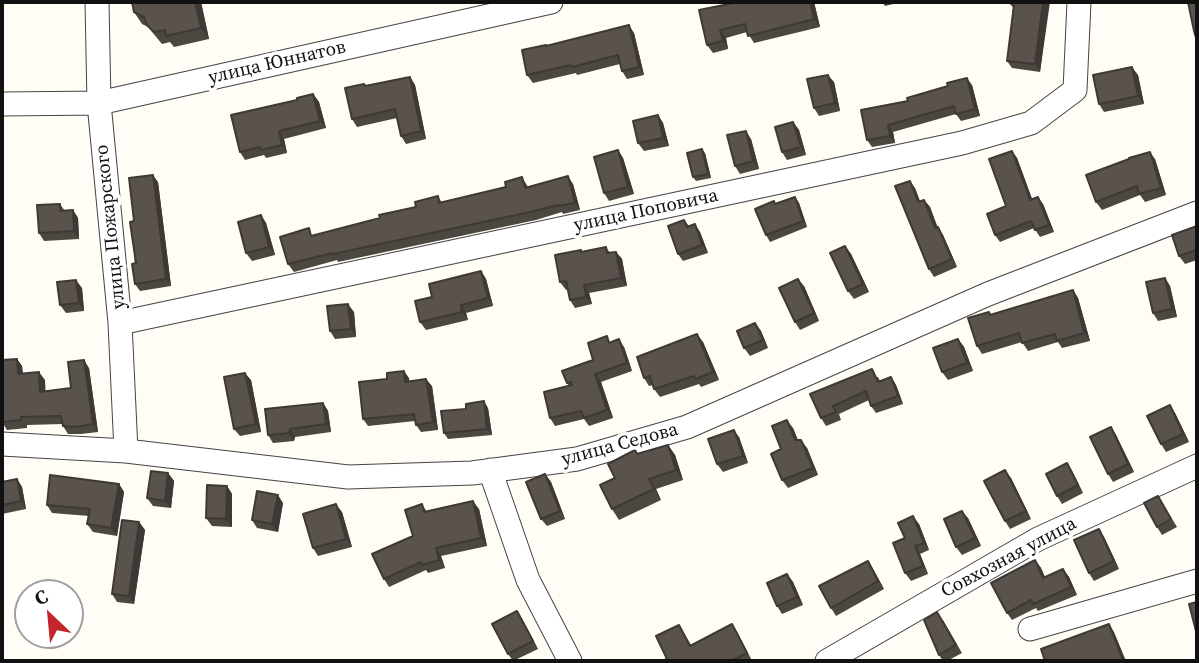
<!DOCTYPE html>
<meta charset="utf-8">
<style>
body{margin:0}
#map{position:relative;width:1199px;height:663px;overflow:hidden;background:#fffdf5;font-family:"Source Serif 4",serif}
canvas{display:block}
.frame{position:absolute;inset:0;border:4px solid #111;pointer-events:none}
.north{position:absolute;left:14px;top:579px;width:70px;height:70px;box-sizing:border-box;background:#fff;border:2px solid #a0a0a0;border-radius:50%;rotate:334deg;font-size:19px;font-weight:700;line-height:28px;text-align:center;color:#111}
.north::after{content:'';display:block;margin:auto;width:24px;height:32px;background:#c4262e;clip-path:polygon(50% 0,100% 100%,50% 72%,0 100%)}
</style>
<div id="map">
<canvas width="1199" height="663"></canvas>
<div class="frame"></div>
<div class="north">С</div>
</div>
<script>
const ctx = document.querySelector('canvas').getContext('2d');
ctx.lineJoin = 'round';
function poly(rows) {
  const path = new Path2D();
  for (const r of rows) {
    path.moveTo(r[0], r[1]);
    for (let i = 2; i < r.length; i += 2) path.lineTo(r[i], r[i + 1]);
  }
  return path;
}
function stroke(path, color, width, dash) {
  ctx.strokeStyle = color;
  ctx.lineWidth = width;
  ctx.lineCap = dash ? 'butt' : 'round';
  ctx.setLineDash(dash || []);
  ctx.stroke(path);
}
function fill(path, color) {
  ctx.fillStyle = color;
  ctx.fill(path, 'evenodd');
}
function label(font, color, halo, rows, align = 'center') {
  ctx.font = font + ' "Source Serif 4",serif';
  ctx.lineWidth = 7;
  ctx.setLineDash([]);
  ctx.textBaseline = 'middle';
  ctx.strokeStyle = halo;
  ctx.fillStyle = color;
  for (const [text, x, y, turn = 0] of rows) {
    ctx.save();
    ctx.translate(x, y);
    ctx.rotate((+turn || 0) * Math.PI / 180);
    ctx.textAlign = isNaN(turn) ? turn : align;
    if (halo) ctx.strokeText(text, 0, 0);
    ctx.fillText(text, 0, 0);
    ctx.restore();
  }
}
const minor = poly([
 [97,2,99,103,120,323,126,451],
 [2,104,99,103,551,2],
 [120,323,962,143,1031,123,1075,90,1079,2],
 [2,444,126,451,348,477,472,473,577,459,687,427,988,294,1197,213],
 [490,470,528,580,570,661],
 [1030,629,1197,581],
 [827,661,1038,539,1197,466]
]);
const wall = poly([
 [201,2,209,39,174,47,170,42,162,44,148,27,142,24,134,12],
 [739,2,814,2,820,27,754,43,747,32,726,38,728,49,713,53,707,45,719,7],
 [882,2,902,2,885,6],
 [1011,4,1047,17,1040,72,1012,68,1007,61,1013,8],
 [634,33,644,75,627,79,622,71,620,64,577,75,576,73,533,83,527,75,546,46],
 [1138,75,1144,104,1104,112,1099,104],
 [410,77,415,85,426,139,406,144,401,136,397,118,357,127,352,119,364,84,366,86],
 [834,82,840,111,819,116,814,108],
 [972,85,980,116,961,121,956,114,893,132,895,143,872,147,867,140,908,101],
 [313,94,319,102,326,128,284,139,287,153,266,158,264,155,245,160,240,152,297,100],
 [658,115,663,123,669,146,644,151,638,143],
 [793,122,799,130,806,155,787,160,782,152],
 [751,139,759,169,740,174,735,166],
 [618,150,623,158,634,194,609,201,604,193],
 [1012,151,1017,158,1032,199,1043,204,1054,232,1040,237,1034,228,1000,242,995,235,1006,206],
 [705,153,711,178,696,181,693,177],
 [1155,159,1166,195,1145,202,1140,195,1102,210,1096,202],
 [522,177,528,187,573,184,580,210,563,214,562,212,536,220,338,262,337,260,294,272,288,264,314,235,380,218,416,207,438,196,442,203,506,187],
 [158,182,171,286,140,291,135,284,134,221],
 [915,188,920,201,924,200,930,207,937,227,943,235,957,267,934,277,929,269],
 [795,197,799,203,807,227,770,242,766,235,776,204],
 [60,204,65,211,73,210,78,218,79,239,44,241,39,233],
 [261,215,266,223,275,255,252,261,246,253],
 [684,220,689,226,700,232,708,253,683,261,678,254],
 [1197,226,1197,260,1185,264,1179,256],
 [845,246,851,254,869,292,854,299,848,291],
 [606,247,610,253,616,252,622,259,627,286,589,293,592,304,575,308,570,300,568,289,566,290,560,282,582,252],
 [481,271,486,279,493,306,466,313,468,320,426,330,420,322,432,297],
 [1165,278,1170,286,1177,317,1158,321,1153,313],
 [804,286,819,321,800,330,795,322],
 [82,288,84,311,66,313,60,305],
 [1073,290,1078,298,1090,341,1062,348,1058,342,1028,351,1022,342,982,354,977,346,990,315],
 [354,312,356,337,335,339,330,331],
 [755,323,761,331,768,348,750,356,744,348],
 [958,339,964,347,973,371,948,380,942,372],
 [611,342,624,347,632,371,601,382,613,418,589,426,584,419,555,426,550,418,569,386,567,383],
 [703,342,719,380,701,387,699,384,660,397,654,389,653,385,649,386,644,378],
 [17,359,22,366,23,373,45,380,45,391,71,388,89,368,98,432,81,434,68,434,63,426,62,424,27,425,27,428,7,430,2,422],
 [878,377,880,381,891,377,896,385,903,404,876,413,871,406,869,400,839,414,841,420,826,426,821,418,810,394],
 [409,378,409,381,432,386,438,430,421,432,416,425,415,421,368,426,363,419],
 [251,380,261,432,240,436,234,429],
 [323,403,328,411,331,432,295,437,294,441,273,443,268,435],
 [488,408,492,435,448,439,444,433,466,409],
 [1175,413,1189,442,1166,452,1161,444],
 [1111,427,1116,435,1134,472,1113,482,1108,474],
 [793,428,798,440,807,448,818,475,788,488,782,480,781,449],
 [739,437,748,463,723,472,717,464],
 [668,445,675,455,683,480,656,489,661,500,619,520,612,509,615,478,635,450,637,454],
 [1067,463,1072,471,1083,493,1062,504,1057,496],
 [168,473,174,481,171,508,153,506,147,498],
 [545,474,551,482,565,519,547,526,541,519],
 [1011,478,1031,519,1010,529,1005,521],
 [17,479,22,487,26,509,2,514,2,482],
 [119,484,124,492,117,536,93,532,87,524,89,516,52,513,47,505],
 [227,486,232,494,232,527,212,526,206,518],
 [1158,496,1177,527,1162,535,1157,527],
 [283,503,278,532,257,528,252,520],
 [422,504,427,512,479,509,487,546,441,556,445,568,428,573,426,570,389,587,384,579,413,536],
 [342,512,352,547,318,556,313,548],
 [968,518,981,546,962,555,956,547],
 [139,522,145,530,134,604,117,602,112,594],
 [919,524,929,550,920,554,928,574,911,581,905,573,905,538],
 [1104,537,1119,569,1094,581,1089,573],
 [1035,560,1041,568,1045,578,1063,569,1069,577,1077,595,1038,611,1036,608,1012,620,1007,613],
 [868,561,873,569,884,589,836,616,831,608],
 [787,574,793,582,803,605,782,614,777,606],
 [517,611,522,619,538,649,513,661,508,654],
 [943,620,962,653,947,661,943,661,939,655],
 [679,625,691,645,737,632,752,661,661,661,667,659]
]);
const shadedWall = poly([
 [195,2,201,2,209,39,201,28],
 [810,2,814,2,820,27,814,19],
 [1043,2,1050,2,1040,72,1035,64],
 [629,25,634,33,644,75,639,67],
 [720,30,726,38,728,49,723,41],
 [1132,67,1138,75,1144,104,1138,96],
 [828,75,834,82,840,111,835,103],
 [410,77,415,85,426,139,421,131],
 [967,78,972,85,980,116,975,109],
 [313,94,319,102,326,128,320,121],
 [658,115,663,123,669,146,663,138],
 [793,122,799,130,806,155,801,147],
 [888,125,893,132,895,143,890,136],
 [279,131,284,139,287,153,282,145],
 [746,131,751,139,759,169,753,161],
 [702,149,705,153,711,178,708,174],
 [618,150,623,158,634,194,628,187],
 [1012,151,1017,158,1035,207,1030,200],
 [1150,152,1155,159,1166,195,1161,188],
 [153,175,158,182,171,286,166,279],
 [568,176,573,184,580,210,575,203],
 [910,181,915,188,923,210,918,202],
 [795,197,799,203,807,227,803,221],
 [1038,197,1043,204,1054,232,1049,225],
 [924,200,930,207,941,236,935,228],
 [73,210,78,218,79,239,74,231],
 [261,215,266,223,275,255,269,247],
 [695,224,700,232,708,253,702,245],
 [938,227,943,235,957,267,952,259],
 [845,246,851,254,869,292,863,284],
 [616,252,622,259,627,286,621,278],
 [481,271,486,279,493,306,488,298],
 [1165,278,1170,286,1177,317,1172,309],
 [798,279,804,286,819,321,814,313],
 [76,280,82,288,84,311,79,303],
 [584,285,589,293,592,304,586,297],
 [1073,290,1078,298,1090,341,1084,333],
 [348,304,354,312,356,337,351,329],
 [461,305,466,313,468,320,462,312],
 [755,323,761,331,768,348,763,340],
 [697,334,703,342,719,380,713,372],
 [619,339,624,347,632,371,627,363],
 [958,339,964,347,973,371,967,363],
 [17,359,22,366,23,381,18,374],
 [84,360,89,368,98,432,93,424],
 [404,371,409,378,410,389,405,382],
 [39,372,45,380,46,400,40,392],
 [245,373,251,380,261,432,256,424],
 [595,374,601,382,613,418,607,410],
 [891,377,896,385,903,404,898,396],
 [426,379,432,386,438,430,433,422],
 [484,401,488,408,492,435,487,429],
 [323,403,328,411,331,432,326,424],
 [1170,405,1175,413,1189,442,1183,434],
 [787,420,793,428,801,448,795,440],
 [1111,427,1116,435,1134,472,1128,464],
 [290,429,295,437,294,441,289,433],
 [734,430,739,437,748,463,743,456],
 [801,440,807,448,818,475,813,468],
 [668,445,675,455,683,480,676,470],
 [1067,463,1072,471,1083,493,1078,485],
 [1005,470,1011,478,1031,519,1026,511],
 [168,473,174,481,171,508,165,501],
 [545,474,551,482,565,519,560,511],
 [17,479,22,487,26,509,21,501],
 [649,479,656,489,661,500,654,489],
 [119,484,124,492,117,536,111,528],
 [227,486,232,494,232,527,226,519],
 [278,495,283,503,278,532,272,524],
 [473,501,479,509,487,546,481,538],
 [336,504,342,512,352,547,346,539],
 [962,511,968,518,981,546,975,538],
 [913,516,919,524,929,550,924,543],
 [139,522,145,530,134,604,129,596],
 [1099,529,1104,537,1119,569,1114,561],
 [915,546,920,554,928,574,923,566],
 [436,548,441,556,445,568,439,560],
 [1035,560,1041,568,1049,586,1043,578],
 [868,561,873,569,884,589,878,581],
 [1063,569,1069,577,1077,595,1071,587],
 [787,574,793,582,803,605,797,597],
 [517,611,522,619,538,649,533,641],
 [732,624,737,632,752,661,747,653],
 [1109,624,1114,632,1126,661,1123,661]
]);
const building = poly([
 [132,2,195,2,201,28,166,36,165,30,154,32,147,25,144,17,134,12,132,2],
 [739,2,810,2,814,19,748,36,745,24,720,30,723,41,707,45,699,10,739,2],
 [1011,2,1043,2,1035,64,1007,61,1014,5,1011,4,1011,2],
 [1188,2,1197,2,1197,41,1194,31,1188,2],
 [629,25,639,67,622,71,618,55,572,67,571,65,527,75,522,50,546,45,546,46,629,25],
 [1132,67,1138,96,1099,104,1093,75,1132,67],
 [828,75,835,103,814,108,807,79,828,75],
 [410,77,421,131,401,136,395,109,352,119,345,88,364,84,365,86,410,77],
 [967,78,975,109,956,114,954,106,888,125,890,136,867,140,861,110,908,101,907,98,948,86,947,83,967,78],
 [313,94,320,121,279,131,282,145,261,150,260,147,240,152,231,115,297,100,297,98,313,94],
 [658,115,663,138,638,143,633,121,658,115],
 [793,122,801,147,782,152,775,127,793,122],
 [746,131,753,161,735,166,727,135,746,131],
 [702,149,708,174,693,177,687,153,702,149],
 [618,150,628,187,604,193,594,157,618,150],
 [1012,151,1030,200,1038,197,1049,225,1035,230,1031,221,995,235,987,214,1006,206,989,159,1012,151],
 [1150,152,1161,188,1139,194,1137,186,1096,202,1086,175,1129,159,1129,158,1150,152],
 [153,175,166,279,135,284,132,264,136,263,130,222,134,221,129,178,153,175],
 [568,176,575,203,558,206,558,205,530,212,333,254,332,253,288,264,280,237,309,228,311,236,380,218,379,215,416,207,415,202,438,196,439,203,506,187,505,182,522,177,525,188,568,176],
 [910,181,918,202,924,200,935,228,938,227,952,259,929,269,895,186,910,181],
 [795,197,803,221,766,235,755,209,774,201,775,204,795,197],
 [60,204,60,211,73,210,74,231,39,233,37,205,60,204],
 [261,215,269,247,246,253,238,222,261,215],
 [684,220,687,227,695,224,702,245,678,254,668,226,684,220],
 [1197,226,1197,250,1179,256,1172,235,1197,226],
 [845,246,863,284,848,291,830,253,845,246],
 [606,247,607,253,616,252,621,278,584,285,586,297,570,300,566,281,560,282,555,255,581,250,581,252,606,247],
 [481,271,488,298,461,305,462,312,420,322,415,301,432,297,429,284,481,271],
 [1165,278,1172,309,1153,313,1146,282,1165,278],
 [798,279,814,313,795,322,779,288,798,279],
 [76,280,79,303,60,305,57,282,76,280],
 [1073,290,1084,333,1057,341,1055,334,1022,343,1019,333,977,346,968,318,989,312,990,315,1073,290],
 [348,304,351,329,330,331,327,306,348,304],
 [755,323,763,340,744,348,737,331,755,323],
 [697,334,713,372,696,379,694,376,654,389,650,376,644,378,637,357,697,334],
 [607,336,609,343,619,339,627,363,595,374,607,410,584,418,581,411,550,418,544,392,572,385,571,382,567,383,562,371,593,360,588,343,607,336],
 [958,339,967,363,942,372,933,348,958,339],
 [17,359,18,374,39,372,40,392,71,388,68,362,84,360,93,424,75,427,63,426,61,416,21,417,21,420,2,422,2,360,17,359],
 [872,369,878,382,891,377,898,396,871,406,866,391,833,406,836,412,821,418,810,394,872,369],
 [404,371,405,382,426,379,433,422,416,425,414,414,363,419,359,382,387,379,387,373,404,371],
 [245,373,256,424,234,429,224,377,245,373],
 [484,401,487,429,444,433,441,411,466,409,466,404,484,401],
 [323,403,326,424,290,429,289,433,268,435,265,409,323,403],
 [1170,405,1183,434,1161,444,1147,416,1170,405],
 [787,420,795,440,801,440,813,468,782,480,771,454,781,449,772,426,787,420],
 [1111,427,1128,464,1108,474,1090,437,1111,427],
 [734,430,743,456,717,464,708,439,734,430],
 [668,445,676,470,649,479,654,489,612,509,600,485,615,478,608,464,635,450,637,454,668,445],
 [1067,463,1078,485,1057,496,1046,474,1067,463],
 [1005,470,1026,511,1005,521,984,481,1005,470],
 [151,471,168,473,165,501,147,498,151,471],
 [545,474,560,511,541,519,526,482,545,474],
 [50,475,119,484,111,528,87,524,90,509,47,505,50,475],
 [17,479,21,501,2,505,2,482,17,479],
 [207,485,227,486,226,519,206,518,207,485],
 [257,491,278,495,272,524,252,520,257,491],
 [1158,496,1171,519,1157,527,1144,503,1158,496],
 [473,501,481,538,436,548,439,560,422,565,421,562,384,579,372,554,413,536,405,510,422,504,424,512,473,501],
 [336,504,346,539,313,548,303,514,336,504],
 [962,511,975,538,956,547,944,519,962,511],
 [913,516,924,543,915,546,923,566,905,573,893,543,905,538,898,523,913,516],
 [122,520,139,522,129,596,112,594,122,520],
 [1099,529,1114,561,1089,573,1074,540,1099,529],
 [1035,560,1043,578,1063,569,1071,587,1033,604,1031,600,1007,613,991,583,1035,560],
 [868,561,878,581,831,608,819,586,868,561],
 [787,574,797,597,777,606,767,583,787,574],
 [1197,602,1197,635,1189,604,1197,602],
 [517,611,533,641,508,654,492,624,517,611],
 [937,612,956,645,939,655,924,620,937,612],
 [732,624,747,653,731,661,661,661,667,659,656,636,679,625,690,646,732,624],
 [1109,624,1123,661,1045,661,1041,649,1109,624]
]);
const streetNames = [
 ["улица Юннатов",277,63,-13],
 ["улица Поповича",646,211,-12],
 ["улица Пожарского",111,227,-96],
 ["улица Седова",620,445,-15],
 ["Совхозная улица",1009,558,-28]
];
stroke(minor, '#444', 25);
stroke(minor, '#fff', 23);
fill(wall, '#4d4742');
fill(shadedWall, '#3f3936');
fill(building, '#5a524d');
stroke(building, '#3f3936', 2);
label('19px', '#111', '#fff', streetNames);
</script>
